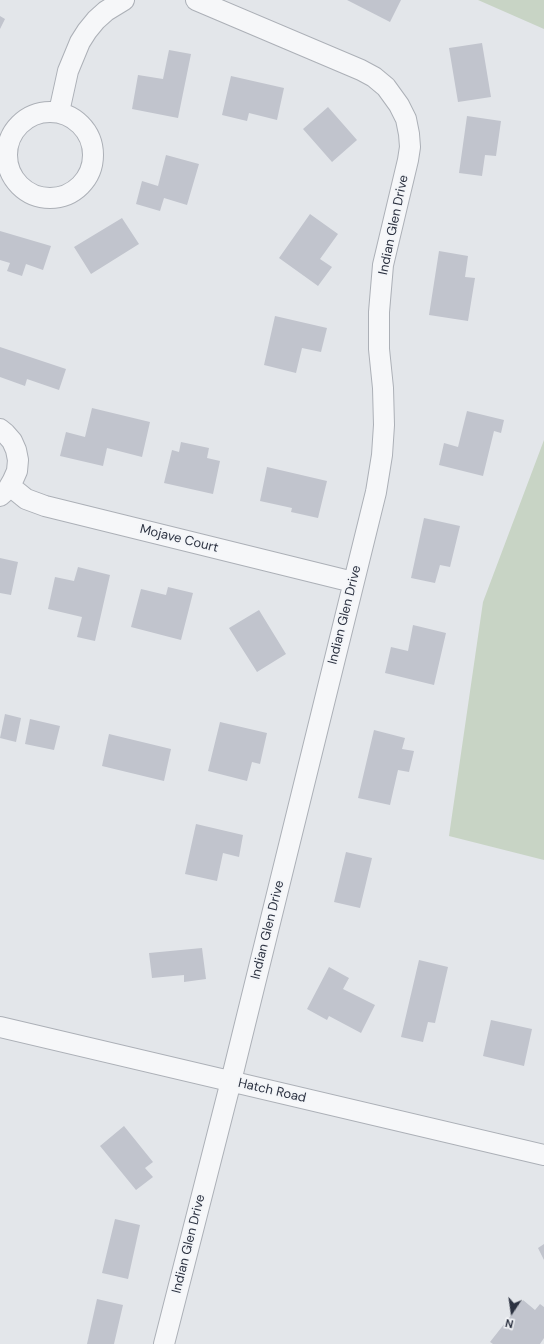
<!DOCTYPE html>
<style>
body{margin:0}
#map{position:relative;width:544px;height:1344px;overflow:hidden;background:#e3e6ea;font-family:"DM Sans",sans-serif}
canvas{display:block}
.north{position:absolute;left:492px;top:1292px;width:40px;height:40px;-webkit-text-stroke:3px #f3f5f8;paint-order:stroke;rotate:193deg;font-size:11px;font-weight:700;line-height:16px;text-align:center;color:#2c3241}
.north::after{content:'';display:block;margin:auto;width:14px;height:18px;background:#2c3241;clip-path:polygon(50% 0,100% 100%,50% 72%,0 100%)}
</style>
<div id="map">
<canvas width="544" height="1344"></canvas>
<div class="north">N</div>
</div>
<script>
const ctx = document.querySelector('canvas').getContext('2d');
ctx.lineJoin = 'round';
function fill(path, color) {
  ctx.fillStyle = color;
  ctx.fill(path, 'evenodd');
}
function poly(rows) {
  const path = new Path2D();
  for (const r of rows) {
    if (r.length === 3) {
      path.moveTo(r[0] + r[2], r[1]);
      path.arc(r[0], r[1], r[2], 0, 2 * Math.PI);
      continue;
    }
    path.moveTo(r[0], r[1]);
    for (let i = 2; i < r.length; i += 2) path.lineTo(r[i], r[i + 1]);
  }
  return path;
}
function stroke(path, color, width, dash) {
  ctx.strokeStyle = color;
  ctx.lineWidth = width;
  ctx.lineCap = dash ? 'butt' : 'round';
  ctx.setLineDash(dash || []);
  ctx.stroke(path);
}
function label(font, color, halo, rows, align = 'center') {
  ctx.font = font + ' "DM Sans",sans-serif';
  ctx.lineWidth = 3.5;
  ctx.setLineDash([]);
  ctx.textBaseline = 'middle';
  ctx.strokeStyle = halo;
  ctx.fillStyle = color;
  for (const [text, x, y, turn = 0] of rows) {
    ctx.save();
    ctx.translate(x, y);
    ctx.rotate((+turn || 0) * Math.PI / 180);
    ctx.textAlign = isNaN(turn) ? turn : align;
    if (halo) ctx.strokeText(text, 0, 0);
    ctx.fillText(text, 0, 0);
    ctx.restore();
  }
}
const green = poly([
 [478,0,544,0,544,29],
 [544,440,544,860,449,836,483,602]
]);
const building = poly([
 [347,0,401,0,390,22],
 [0,16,5,19,0,29],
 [482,43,491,97,458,102,449,48],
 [169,50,191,54,178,118,132,109,138,75,163,79],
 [231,76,284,88,277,120,249,113,247,121,222,115],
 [328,107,357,140,332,162,303,129],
 [467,116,501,121,496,156,485,155,482,176,459,173],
 [166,155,199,164,187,205,164,198,160,211,136,204,142,181,158,186],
 [310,214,338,234,320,259,332,267,318,286,279,258],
 [122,218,139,244,91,274,74,247],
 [0,231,51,246,43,270,26,264,22,276,7,271,10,263,0,260],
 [439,251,468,256,465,277,475,278,468,321,429,315],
 [275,316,327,328,321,352,302,348,296,373,264,365],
 [0,347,66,369,59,390,27,379,25,386,0,377],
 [92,408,150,422,142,457,107,448,103,466,60,456,66,432,85,437],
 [467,411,504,420,501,433,494,431,483,476,439,465,444,443,458,447],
 [181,442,209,448,207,458,220,461,213,494,164,483,172,450,179,452],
 [267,467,327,481,318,518,291,512,292,508,260,501],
 [424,518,460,526,450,567,440,565,435,583,411,578],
 [0,558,18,562,11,595,0,593],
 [78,567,110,575,95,641,77,637,82,617,48,609,55,577,74,581],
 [168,587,193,593,181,640,131,627,141,589,166,595],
 [259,610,286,654,257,672,229,628],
 [413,625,446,633,434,685,385,673,391,647,408,651],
 [5,714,21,718,16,742,0,738],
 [30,719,60,726,54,750,25,744],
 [220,722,267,733,260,764,252,762,247,781,208,771],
 [374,730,405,738,402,749,414,751,409,772,398,770,390,805,358,798],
 [109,734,171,749,164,781,102,766],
 [196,824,243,835,239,857,223,853,217,881,185,874],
 [346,852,372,858,360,908,334,902],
 [202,948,206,979,184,982,184,975,152,978,149,953],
 [419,960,448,967,435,1023,428,1022,423,1042,401,1037],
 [329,967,349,978,343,989,375,1005,361,1033,329,1016,327,1020,307,1009],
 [491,1020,532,1029,524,1066,483,1056],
 [124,1126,153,1162,145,1168,153,1177,136,1190,100,1146],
 [115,1219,140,1225,128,1279,102,1273],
 [544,1244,544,1260,538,1248],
 [97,1299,123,1305,114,1344,87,1344],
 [523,1300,535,1310,540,1304,544,1307,544,1338,540,1344,493,1344,490,1342]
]);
const street = poly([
 [50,155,43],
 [59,112,68,71,80,42,87,31,96,20,106,11,124,0],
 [0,429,5,433,12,441,16,450,18,460,17,471,13,480,8,489,0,496],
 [10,486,26,499,45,506,353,582],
 [0,1027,544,1155],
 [164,1344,231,1081,376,492,382,455,384,425,383,388,379,349,379,312,383,265,408,160,410,147,409,134,406,119,399,105,386,87,374,77,361,70,196,0]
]);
const streetNames = [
 ["Indian Glen Drive",394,225,-78],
 ["Mojave Court",179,539,14],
 ["Indian Glen Drive",345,615,-76],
 ["Indian Glen Drive",268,930,-76],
 ["Hatch Road",272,1091,13],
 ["Indian Glen Drive",189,1244,-76]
];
fill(green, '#c8d4c5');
fill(building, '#c1c4cd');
stroke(street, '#acb0b7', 22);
stroke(street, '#f6f7f9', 20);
label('13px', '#2c3241', '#f3f5f8', streetNames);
</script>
